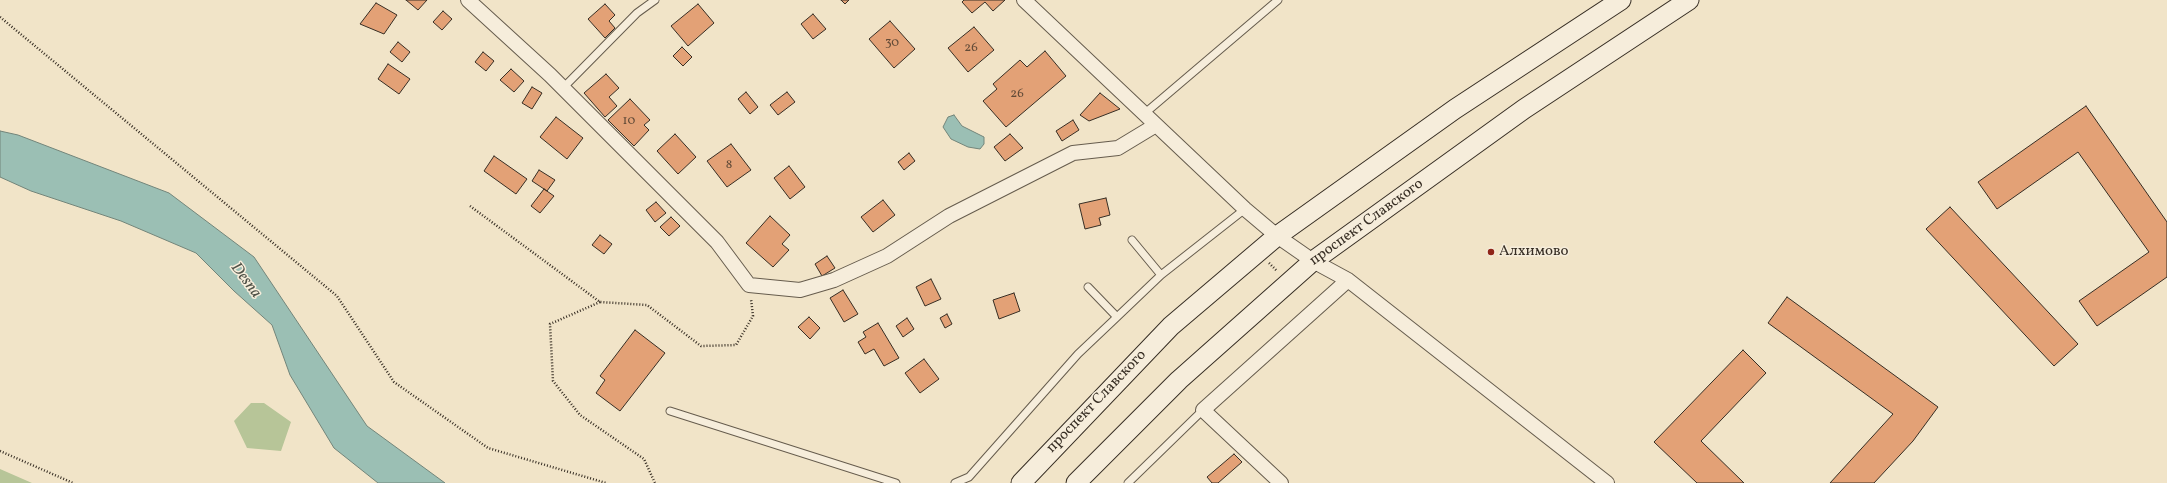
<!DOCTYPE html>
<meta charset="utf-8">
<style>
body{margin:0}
canvas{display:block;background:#f1e4c8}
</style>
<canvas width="2167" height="483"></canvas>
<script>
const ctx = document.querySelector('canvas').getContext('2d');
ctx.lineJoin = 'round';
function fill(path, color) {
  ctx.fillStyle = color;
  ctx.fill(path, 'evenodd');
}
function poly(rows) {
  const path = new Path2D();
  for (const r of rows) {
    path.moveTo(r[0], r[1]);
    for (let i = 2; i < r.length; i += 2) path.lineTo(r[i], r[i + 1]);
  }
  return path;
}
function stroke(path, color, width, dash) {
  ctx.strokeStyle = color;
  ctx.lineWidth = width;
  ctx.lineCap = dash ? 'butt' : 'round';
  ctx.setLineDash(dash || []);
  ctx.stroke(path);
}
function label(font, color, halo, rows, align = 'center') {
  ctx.font = font + ' Vollkorn,serif';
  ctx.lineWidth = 3;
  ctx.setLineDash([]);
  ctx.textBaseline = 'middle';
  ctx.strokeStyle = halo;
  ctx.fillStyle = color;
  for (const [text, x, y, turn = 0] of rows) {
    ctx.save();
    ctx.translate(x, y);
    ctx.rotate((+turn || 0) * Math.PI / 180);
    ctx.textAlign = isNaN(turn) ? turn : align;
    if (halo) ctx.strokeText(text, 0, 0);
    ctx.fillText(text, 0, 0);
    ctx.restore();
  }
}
const green = poly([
 [251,403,264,403,291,422,281,451,247,448,234,421],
 [0,469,32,483,0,483]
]);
const water = poly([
 [954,115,962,126,984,137,984,144,980,149,968,147,951,139,943,127,948,117,954,115],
 [0,131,18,135,169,193,254,257,367,426,445,483,378,483,334,448,290,375,272,325,234,291,196,253,121,221,31,191,0,177,0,131]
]);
const building = poly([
 [406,0,427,0,418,10,406,0],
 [841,0,849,0,845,4,841,0],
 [964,0,1005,0,993,11,985,2,972,13,962,2,964,0],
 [376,3,397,15,384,34,360,24,376,3],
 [605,4,615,15,609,21,615,28,605,38,588,19,605,4],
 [698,4,714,23,688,46,671,26,698,4],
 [443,11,452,19,442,30,433,22,443,11],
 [813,14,826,29,813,39,801,24,813,14],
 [890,21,915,49,894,68,869,39,890,21],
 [974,27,994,50,968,72,948,48,974,27],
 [398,42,410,52,402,62,390,52,398,42],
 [682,47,692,57,683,66,673,56,682,47],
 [1045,51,1066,76,1006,127,983,101,997,89,993,84,1020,60,1027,67,1045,51],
 [483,52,494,61,486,71,475,62,483,52],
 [388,64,410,79,399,94,378,79,388,64],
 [511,69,524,81,514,92,500,80,511,69],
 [606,74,619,88,609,97,617,106,605,117,584,93,606,74],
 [532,87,542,93,532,109,522,103,532,87],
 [746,92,758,107,750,114,738,99,746,92],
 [787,92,795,102,778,115,770,105,787,92],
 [1100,93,1120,109,1089,121,1080,115,1100,93],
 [630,99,650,120,644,125,649,130,634,146,608,120,630,99],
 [2086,106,2167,222,2167,277,2097,326,2079,301,2149,252,2078,152,1997,209,1978,182,2086,106],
 [556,117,583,138,567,159,540,137,556,117],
 [1073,120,1079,130,1062,141,1056,131,1073,120],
 [675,134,696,157,678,174,657,151,675,134],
 [1010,134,1023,148,1005,161,994,147,1010,134],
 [731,144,751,170,727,187,707,161,731,144],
 [909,153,915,161,904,170,898,162,909,153],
 [494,156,527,179,516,194,484,171,494,156],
 [789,166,805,187,790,199,774,178,789,166],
 [539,170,555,180,547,191,532,181,539,170],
 [544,189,554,196,540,213,531,206,544,189],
 [1106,198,1110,215,1099,218,1101,225,1085,229,1079,204,1106,198],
 [883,200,895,215,873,232,861,217,883,200],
 [656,202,666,213,655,222,646,210,656,202],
 [1950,207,2078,344,2054,366,1926,229,1950,207],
 [770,216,790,235,782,244,789,250,773,267,746,243,770,216],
 [671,217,680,226,669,236,660,227,671,217],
 [600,235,612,244,604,254,592,245,600,235],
 [827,256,835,268,822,276,815,264,827,256],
 [931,279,941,299,925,306,916,287,931,279],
 [843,290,858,314,844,322,830,298,843,290],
 [1014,293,1020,311,999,319,993,300,1014,293],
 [1787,297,1938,407,1913,441,1874,483,1830,483,1893,414,1768,323,1787,297],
 [947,314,952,324,945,328,940,318,947,314],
 [809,317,820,328,810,339,798,327,809,317],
 [907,318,914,329,903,337,896,326,907,318],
 [878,323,899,358,884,366,874,349,865,354,858,342,866,337,863,332,878,323],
 [635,330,665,353,620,411,596,393,605,380,600,376,635,330],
 [1743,350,1766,373,1701,441,1744,483,1697,483,1654,442,1743,350],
 [924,359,939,379,920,393,905,373,924,359],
 [1234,454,1242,462,1218,483,1212,483,1207,477,1234,454]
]);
const path = poly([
 [0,17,337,296,394,382,488,448,606,483],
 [470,206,600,302,647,305,701,346,736,345,753,316,751,299],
 [1269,263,1277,271],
 [600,302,550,324,553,381,580,415,644,459,655,483],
 [0,451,73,483]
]);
const lane = poly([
 [563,88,637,13,655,0],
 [1144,114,1278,0],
 [1132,240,1161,275],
 [1088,287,1117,317],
 [670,411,896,483],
 [955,483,969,477,1078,354,1117,317,1161,275,1245,209],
 [1128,483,1203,410]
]);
const street = poly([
 [468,0,550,75,717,242,749,285,800,290,834,280,887,256,949,216,1073,153,1118,148,1156,125],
 [1024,0,1245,209,1277,236,1313,261,1348,280,1607,483],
 [1281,483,1203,410,1348,280]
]);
const secondary = poly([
 [1021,483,1171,326,1277,236,1455,109,1621,0],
 [1076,483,1179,380,1313,261,1524,109,1689,0]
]);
const markers = [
 [1491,252,4,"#8f2418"]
];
const numberNames = [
 ["30",892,44],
 ["26",971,49],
 ["26",1017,95],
 ["10",629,122],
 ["8",729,166]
];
const streetNames = [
 ["проспект Славского",1367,223,-36],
 ["проспект Славского",1097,402,-46]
];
const poiNames = [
 ["Алхимово",1499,252]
];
const waterNames = [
 ["Desna",245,281,53]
];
fill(green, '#b7c598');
fill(water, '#9bbfb4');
stroke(water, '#73857a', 1);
fill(building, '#e3a176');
stroke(building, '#372e24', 1);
stroke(lane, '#665c4d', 9);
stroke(street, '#665c4d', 16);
stroke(secondary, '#372e24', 21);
stroke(path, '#372e24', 2.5, [1, 2]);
stroke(lane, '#f6eddb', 7);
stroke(street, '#f6eddb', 14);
stroke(secondary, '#f6eddb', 19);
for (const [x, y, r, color] of markers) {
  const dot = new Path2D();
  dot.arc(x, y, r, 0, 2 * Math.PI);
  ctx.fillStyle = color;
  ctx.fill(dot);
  stroke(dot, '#f6eddb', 1.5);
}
label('13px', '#624b38', null, numberNames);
label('15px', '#372e24', '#f6eddb', streetNames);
label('15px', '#372e24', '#f6eddb', poiNames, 'left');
label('italic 16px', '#505248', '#f6eddb', waterNames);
</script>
